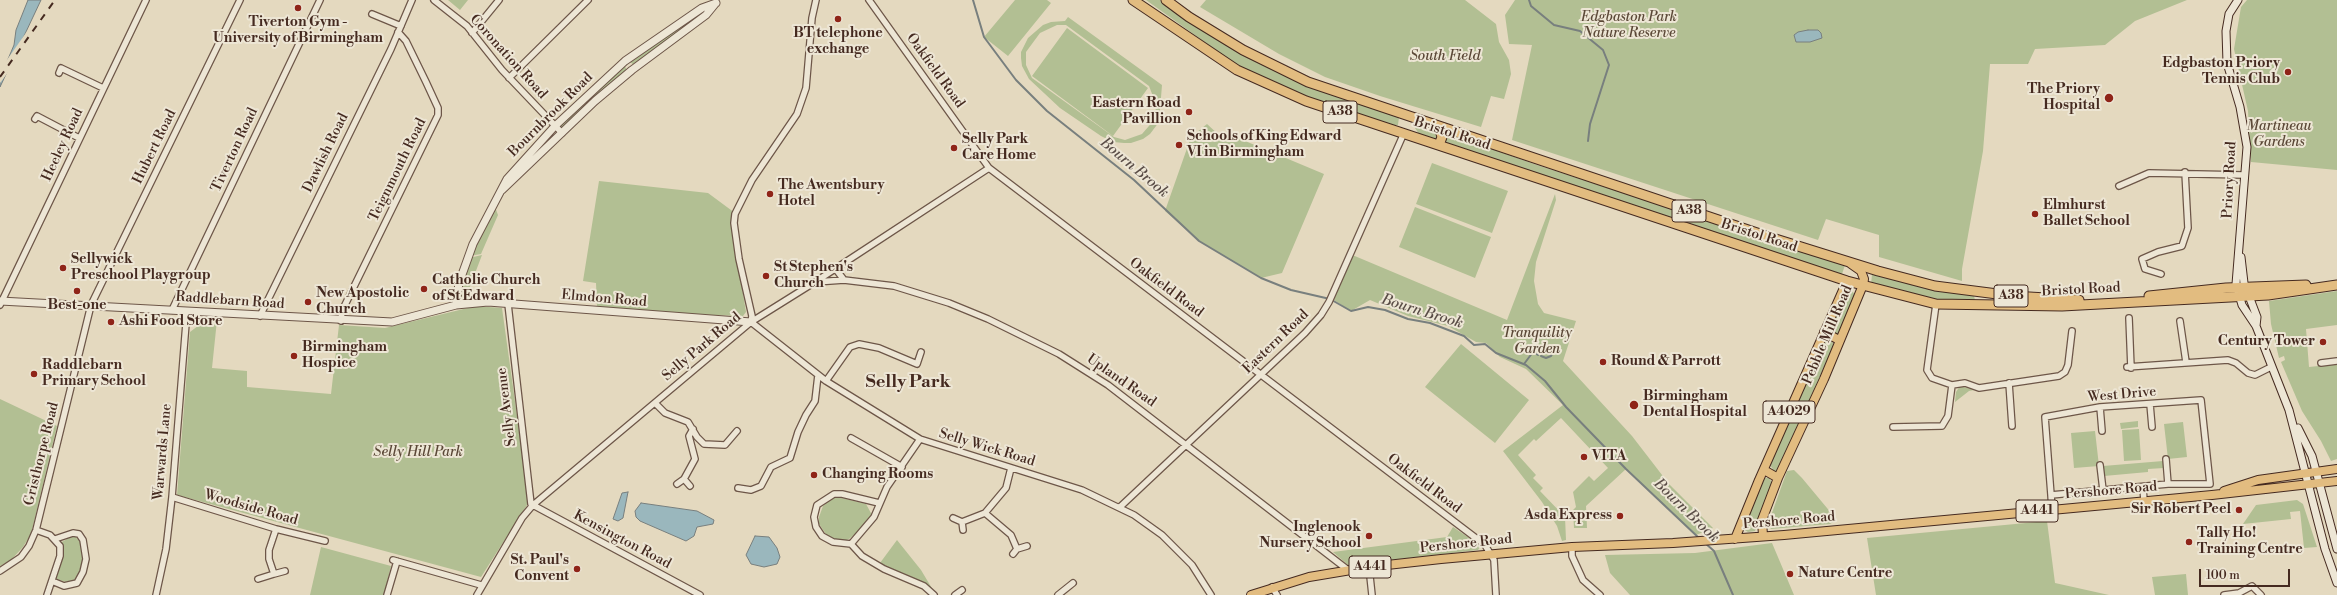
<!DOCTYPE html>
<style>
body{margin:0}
#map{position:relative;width:2337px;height:595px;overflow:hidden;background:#e4d9bf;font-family:"Libre Bodoni",serif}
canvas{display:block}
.scale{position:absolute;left:2199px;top:569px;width:91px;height:18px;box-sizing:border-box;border:2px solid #452a20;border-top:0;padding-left:5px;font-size:12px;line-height:14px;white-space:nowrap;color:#452a20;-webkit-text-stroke:3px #ede6d5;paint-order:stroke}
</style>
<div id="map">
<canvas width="2337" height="595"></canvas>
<div class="scale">100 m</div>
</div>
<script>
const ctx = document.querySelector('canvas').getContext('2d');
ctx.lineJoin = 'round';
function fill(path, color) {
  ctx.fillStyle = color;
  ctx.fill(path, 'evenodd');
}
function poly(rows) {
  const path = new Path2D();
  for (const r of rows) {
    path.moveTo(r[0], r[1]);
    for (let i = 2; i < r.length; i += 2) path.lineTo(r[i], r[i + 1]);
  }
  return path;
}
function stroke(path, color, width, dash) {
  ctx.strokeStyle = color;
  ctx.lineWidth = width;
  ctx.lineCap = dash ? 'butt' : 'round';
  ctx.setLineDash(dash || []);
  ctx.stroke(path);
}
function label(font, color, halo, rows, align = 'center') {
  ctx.font = font + ' "Libre Bodoni",serif';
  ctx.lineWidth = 4;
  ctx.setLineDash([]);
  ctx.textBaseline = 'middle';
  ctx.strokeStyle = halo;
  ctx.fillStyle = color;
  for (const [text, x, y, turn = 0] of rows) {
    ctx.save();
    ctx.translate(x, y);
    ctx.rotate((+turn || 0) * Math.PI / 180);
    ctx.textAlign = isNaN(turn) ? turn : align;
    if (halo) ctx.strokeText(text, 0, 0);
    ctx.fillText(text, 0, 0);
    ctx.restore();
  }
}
const green = poly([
 [448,0,468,0,460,10],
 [1015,0,1047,0,1051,3,1008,56,984,37],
 [1146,0,1160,0,1185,18,1305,84,1399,117,1398,125,1391,125,1308,98,1238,66],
 [1206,0,1465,0,1496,24,1499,42,1509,60,1511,74,1504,99,1491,96,1481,127,1380,96,1325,77,1279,54,1200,7],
 [1515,0,2187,0,2135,21,2105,45,2035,49,2028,64,1990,64,1983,151,1962,269,1962,281,1879,257,1879,235,1826,219,1818,240,1512,140,1532,45,1509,44,1505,15],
 [2247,0,2337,0,2337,170,2251,162,2248,111,2234,49,2241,7],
 [704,10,707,10,634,65,630,62],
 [1068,17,1162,85,1159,122,1150,134,1143,139,1131,143,1124,143,1113,142,1101,136,1060,108,1029,79,1022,66,1021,58,1021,52,1028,38,1043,25,1051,22,1065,21],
 [1057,25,1066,25,1149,86,1156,104,1155,119,1142,134,1125,140,1114,137,1032,78,1026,65,1026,52,1040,33],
 [1067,28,1148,88,1113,136,1032,76],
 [624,65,627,70,562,130,559,126],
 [1416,122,1537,165,1845,265,1842,274,1575,187,1419,134,1415,128],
 [1207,124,1220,136,1226,133,1324,174,1282,273,1261,278,1199,241,1165,211,1191,137],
 [1432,163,1508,191,1492,233,1416,204],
 [599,181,708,193,735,213,731,221,746,312,743,316,684,314,597,307,596,283,583,281],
 [1555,194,1556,200,1536,262,1534,281,1538,304,1544,313,1576,321,1563,361,1632,436,1669,484,1713,528,1696,535,1626,469,1586,506,1587,528,1574,528,1573,510,1576,507,1573,492,1589,476,1594,481,1608,468,1561,418,1536,441,1534,439,1518,455,1536,475,1533,478,1543,488,1540,491,1565,517,1566,540,1562,541,1557,526,1542,502,1503,451,1563,405,1526,369,1500,357,1486,343,1476,342,1448,326,1408,316,1370,300,1351,311,1334,300,1350,254,1507,320],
 [494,204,498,215,481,254,469,256],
 [1415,207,1491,237,1475,278,1399,247],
 [482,255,466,297,460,297,469,258],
 [1872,274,1927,289,1974,296,1975,300,1971,302,1933,299,1871,285],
 [1848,288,1856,295,1839,334,1836,334,1828,328],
 [2337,291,2337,325,2306,329,2309,367,2337,364,2337,459,2331,461,2321,441,2302,411,2281,362,2285,360,2284,356,2279,358,2271,324,2269,301],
 [476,306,502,308,529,502,481,577,177,495,190,332,207,319,217,320,212,368,247,371,247,387,331,394,339,325,385,328],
 [1828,339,1834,344,1778,471,1774,471,1770,465,1824,341],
 [1461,344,1529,400,1495,443,1425,387],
 [1960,386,1974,390,1969,391,1955,402,1956,392],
 [0,399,57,426,31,534,23,547,11,560,0,566],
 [2138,421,2138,427,2121,429,2120,423],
 [2183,422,2187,457,2168,459,2164,424],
 [2139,429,2141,460,2124,461,2122,430],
 [2095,431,2099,466,2074,468,2071,433],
 [2163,461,2164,468,2148,469,2148,472,2104,476,2103,466],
 [1794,470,1802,478,1837,520,1830,524,1771,529,1768,524,1787,471],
 [1764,478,1769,478,1773,484,1755,531,1748,532,1743,529],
 [837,497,866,504,872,515,866,525,849,539,844,541,836,541,828,537,819,524,819,517,823,506,830,500],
 [2297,500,2303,504,2317,547,2304,548,2300,511,2290,512,2291,519,2243,524,2256,505],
 [2047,521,2055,583,2109,595,1876,595,1867,538],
 [1453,527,1481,546,1478,550,1348,565,1333,552,1447,537],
 [74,535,81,543,84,559,76,580,65,582,55,578,60,543],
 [897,540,921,570,933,590,880,563],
 [1772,543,1794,595,1630,595,1610,573,1605,555,1695,553],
 [321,547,391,566,384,595,310,595],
 [2186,574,2188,595,2155,595,2152,577]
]);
const water = poly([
 [28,0,41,0,0,87,0,78,14,45,16,30,28,0],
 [1808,30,1818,30,1821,33,1822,38,1810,42,1796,42,1794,35,1798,32,1808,30],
 [628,492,623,518,618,521,613,519,622,493,628,492],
 [641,503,697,511,714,520,713,524,697,527,694,536,686,541,640,521,636,517,635,511,641,503],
 [755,536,769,537,777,548,780,557,777,564,764,567,751,564,746,555,755,536]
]);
const pier = poly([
 [28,30,9,71,0,83,0,72,4,64]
]);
const stream = poly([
 [973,0,984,37,1016,80,1047,111,1134,180,1199,241,1261,278,1291,290,1330,299,1351,311,1368,307,1385,310,1408,319,1430,323,1464,336,1474,345,1485,344,1496,353,1526,365,1545,381,1566,407,1626,469,1700,539],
 [1529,0,1531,6,1554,25,1580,31,1603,50,1609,65,1590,124,1588,141],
 [1541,356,1546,358,1551,356,1556,347],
 [1524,364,1533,352,1538,355],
 [1705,543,1714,551,1733,595]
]);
const minor = poly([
 [434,0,467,26,502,70,562,133],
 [869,0,989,168,1485,545,1494,560,1496,595],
 [372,14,401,26],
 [472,33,499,0],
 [59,73,61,68,103,88],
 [509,78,588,0],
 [35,119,37,116,79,138],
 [2119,186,2149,173,2244,175],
 [835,268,844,280],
 [2161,274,2145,269,2142,259,2158,252,2182,246,2188,228,2185,172],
 [816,282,844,280,894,286,949,303,988,319,1059,354,1108,385,1348,570],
 [508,304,531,504,700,595],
 [1936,304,1927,370,1932,378,1952,385,1965,383,1979,388,2059,376,2065,372,2068,365,2072,331],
 [0,305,146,0],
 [172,310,320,0],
 [260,316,391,49,412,0],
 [2129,318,2131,368],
 [341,321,342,311,438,115,438,108,426,82,406,41,398,32],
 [2180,321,2186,362],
 [751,322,826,381,920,439,1082,490,1134,515,1162,535,1192,565,1211,595],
 [751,322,752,316,739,259,734,223,735,214,752,180,797,114,806,88,812,18,816,0],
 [2321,363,2337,361],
 [2127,367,2228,360,2236,363,2248,373,2255,375,2271,367],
 [826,381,850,347,859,344,879,348,917,364,921,352],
 [2009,383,2012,426],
 [655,403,665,413,688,422,697,437,704,444,725,445,737,431],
 [2150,404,2152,427],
 [2100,407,2102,431],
 [1893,427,1942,426,1948,416,1952,385],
 [851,438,902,467],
 [920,439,887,487,874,517,851,544,862,556,884,569,924,586,934,595],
 [2166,459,2168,484],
 [2100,465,2103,490],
 [677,484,684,479],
 [690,486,684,479,695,459,689,436,693,429],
 [2143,487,2144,501],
 [738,488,751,490,761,486,771,467,790,458,798,432,806,415,815,401,818,375],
 [2051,495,2168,484,2210,484,2201,400,2100,407,2045,417,2051,495,2052,510],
 [172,497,276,529,325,541],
 [1120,507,1305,333,1321,315,1329,302,1404,133],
 [985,513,1011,535,1017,549],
 [953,518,962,522,963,530],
 [962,522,985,513,1006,488,1011,468],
 [276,529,269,550,269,559,274,574,285,571],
 [36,530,50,535,60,546,60,556,47,595],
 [851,544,833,542,822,536,816,527,814,517,817,505,834,494,842,494,879,503],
 [1572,547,1572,556,1583,580,1600,595],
 [1013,554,1017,549,1027,546],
 [393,560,481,585],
 [1369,567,1372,595],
 [0,571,21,557,29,546,36,530,91,305,240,0],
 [258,579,274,574],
 [52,581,64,586,77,583,83,572,86,559,83,540,79,534,73,533,55,539],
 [1272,587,1277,595],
 [156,595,166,549,172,497,187,311],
 [387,595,397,561],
 [477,595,522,518,533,505,751,322,815,282,989,168],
 [955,595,962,590],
 [1058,595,1073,583],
 [2224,595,2239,593,2252,586,2261,595]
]);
const tertiary = poly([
 [502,190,595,101,632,70,706,15,715,4],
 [0,301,392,322,456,305,488,302,751,322],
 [456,305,459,283,473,244,507,179,555,126,625,61,702,8,716,3]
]);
const secondary = poly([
 [2238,0,2229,14,2226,31,2227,63,2240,107,2247,147,2236,284,2242,305,2256,326,2289,410,2325,549,2337,583],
 [2241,257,2244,283,2257,317,2256,326],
 [2298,428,2312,456,2337,549]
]);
const primary = poly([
 [1824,332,1839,340],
 [1764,470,1778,478],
 [2224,491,2258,480,2337,469],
 [1763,536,1762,520,1778,478,1824,379,1863,285,1864,279,1861,271,1851,264],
 [1735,539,1759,480,1847,281],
 [1251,595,1309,577,1369,567,1441,559,1572,547,1673,543,1784,535,2212,495,2337,481]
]);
const trunk = poly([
 [1133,0,1237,70,1306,101,1847,281,1936,304,2062,306,2268,295,2337,285],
 [1166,0,1189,17,1243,50,1308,82,1769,237,1878,271,1935,286,2013,296,2079,300],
 [1439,145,1442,137,1439,127],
 [2149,296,2226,288,2306,285]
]);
const rail = poly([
 [0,77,55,0]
]);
const markers = [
 [298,8,4,"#8f2418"],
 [838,19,4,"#8f2418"],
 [2288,72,4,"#8f2418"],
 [2109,98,5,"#8f2418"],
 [1189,112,4,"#8f2418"],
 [1179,145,4,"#8f2418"],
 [954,148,4,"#8f2418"],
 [770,194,4,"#8f2418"],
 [2035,214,4,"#8f2418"],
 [63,268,4,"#8f2418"],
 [766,276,4,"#8f2418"],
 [424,289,4,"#8f2418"],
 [77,291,4,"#8f2418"],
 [308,302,4,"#8f2418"],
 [111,322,4,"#8f2418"],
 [2323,342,4,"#8f2418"],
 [294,356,4,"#8f2418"],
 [1603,362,4,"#8f2418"],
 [34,374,4,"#8f2418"],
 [1634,405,5,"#8f2418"],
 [1584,457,4,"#8f2418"],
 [814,475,4,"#8f2418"],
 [2239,510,4,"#8f2418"],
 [1620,516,4,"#8f2418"],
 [1369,536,4,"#8f2418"],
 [2189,542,4,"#8f2418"],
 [577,569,4,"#8f2418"],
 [1790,574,4,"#8f2418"]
];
const shields = [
 [1340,112,34],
 [1689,211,34],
 [2011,296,34],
 [1789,412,52],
 [2037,511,42],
 [1370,567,42]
];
const shieldNames = [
 ["A38",1340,112],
 ["A38",1689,211],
 ["A38",2011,296],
 ["A4029",1789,412],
 ["A441",2037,511],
 ["A441",1370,567]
];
const parkNames = [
 ["Edgbaston Park",1629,18],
 ["Nature Reserve",1629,34],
 ["South Field",1445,57],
 ["Martineau",2279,127],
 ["Gardens",2279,143],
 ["Tranquility",1537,334],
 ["Garden",1537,350],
 ["Selly Hill Park",418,453]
];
const poiNames = [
 ["Tiverton Gym -",298,23,"center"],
 ["University of Birmingham",298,39,"center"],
 ["BT telephone",838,34,"center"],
 ["exchange",838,50,"center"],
 ["Edgbaston Priory",2280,64,"right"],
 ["Tennis Club",2280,80,"right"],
 ["The Priory",2100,90,"right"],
 ["Hospital",2100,106,"right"],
 ["Eastern Road",1181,104,"right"],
 ["Pavillion",1181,120,"right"],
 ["Schools of King Edward",1187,137],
 ["VI in Birmingham",1187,153],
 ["Selly Park",962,140],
 ["Care Home",962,156],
 ["The Awentsbury",778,186],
 ["Hotel",778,202],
 ["Elmhurst",2043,206],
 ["Ballet School",2043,222],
 ["Sellywick",71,260],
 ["Preschool Playgroup",71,276],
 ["St Stephen's",774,268],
 ["Church",774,284],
 ["Catholic Church",432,281],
 ["of St Edward",432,297],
 ["New Apostolic",316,294],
 ["Church",316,310],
 ["Best-one",77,306,"center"],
 ["Ashi Food Store",119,322],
 ["Century Tower",2315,342,"right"],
 ["Birmingham",302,348],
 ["Hospice",302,364],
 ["Round & Parrott",1611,362],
 ["Raddlebarn",42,366],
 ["Primary School",42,382],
 ["Birmingham",1643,397],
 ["Dental Hospital",1643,413],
 ["VITA",1592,457],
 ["Changing Rooms",822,475],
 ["Sir Robert Peel",2231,510,"right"],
 ["Asda Express",1612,516,"right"],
 ["Inglenook",1361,528,"right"],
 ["Nursery School",1361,544,"right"],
 ["Tally Ho!",2197,534],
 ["Training Centre",2197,550],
 ["St. Paul's",569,561,"right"],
 ["Convent",569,577,"right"],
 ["Nature Centre",1798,574]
];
const streetNames = [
 ["Coronation Road",508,57,48],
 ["Oakfield Road",935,71,54],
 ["Bournbrook Road",551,115,-45],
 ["Bristol Road",1452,134,18],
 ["Heeley Road",63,145,-65],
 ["Hubert Road",155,147,-64],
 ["Tiverton Road",235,150,-65],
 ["Dawlish Road",326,153,-64],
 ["Teignmouth Road",398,170,-64],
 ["Priory Road",2230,180,-87],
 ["Bristol Road",1759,236,18],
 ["Oakfield Road",1166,288,37],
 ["Bristol Road",2081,290,-3],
 ["Elmdon Road",604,299,5],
 ["Raddlebarn Road",230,301,4],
 ["Pebble Mill Road",1828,335,-67],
 ["Eastern Road",1276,342,-44],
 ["Selly Park Road",702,347,-40],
 ["Upland Road",1121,381,35],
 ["West Drive",2122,395,-5],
 ["Selly Avenue",507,407,-97],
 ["Selly Wick Road",987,448,17],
 ["Warwards Lane",163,452,-85],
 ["Gristhorpe Road",42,454,-76],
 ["Oakfield Road",1424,484,37],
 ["Pershore Road",2111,491,-5],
 ["Woodside Road",251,508,16],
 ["Pershore Road",1789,521,-5],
 ["Kensington Road",622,540,28],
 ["Pershore Road",1466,544,-6]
];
const waterNames = [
 ["Bourn Brook",1134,168,40],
 ["Bourn Brook",1422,312,17],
 ["Bourn Brook",1686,511,44]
];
const districtNames = [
 ["Selly Park",908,383]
];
fill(green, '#b2bf93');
fill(water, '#9ab7bd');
stroke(water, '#787f7e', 1);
fill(pier, '#e4d9bf');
stroke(stream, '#787f7e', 2);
stroke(minor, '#6d5648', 8);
stroke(tertiary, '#6d5648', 9);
stroke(secondary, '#452a20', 9);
stroke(primary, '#452a20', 10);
stroke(trunk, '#452a20', 11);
stroke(minor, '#ede6d5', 5.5);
stroke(tertiary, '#ede6d5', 7);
stroke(secondary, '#ede6d5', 7);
stroke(primary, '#e2bc80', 8);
stroke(trunk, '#e2bc80', 9);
stroke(rail, '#452a20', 2, [7, 7]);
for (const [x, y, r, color] of markers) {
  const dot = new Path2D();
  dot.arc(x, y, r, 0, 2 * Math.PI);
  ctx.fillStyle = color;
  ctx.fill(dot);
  stroke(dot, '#ede6d5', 1.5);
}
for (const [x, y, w] of shields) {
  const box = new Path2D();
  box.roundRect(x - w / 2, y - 11, w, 22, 3);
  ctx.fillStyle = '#ede6d5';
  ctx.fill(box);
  stroke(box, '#452a20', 1);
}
label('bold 13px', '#452a20', null, shieldNames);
label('italic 14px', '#5b4837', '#ede6d5', parkNames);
label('bold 14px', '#452a20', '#ede6d5', poiNames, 'left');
label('14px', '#452a20', '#ede6d5', streetNames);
label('italic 15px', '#5a4d47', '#ede6d5', waterNames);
label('bold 18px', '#452a20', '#ede6d5', districtNames);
</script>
